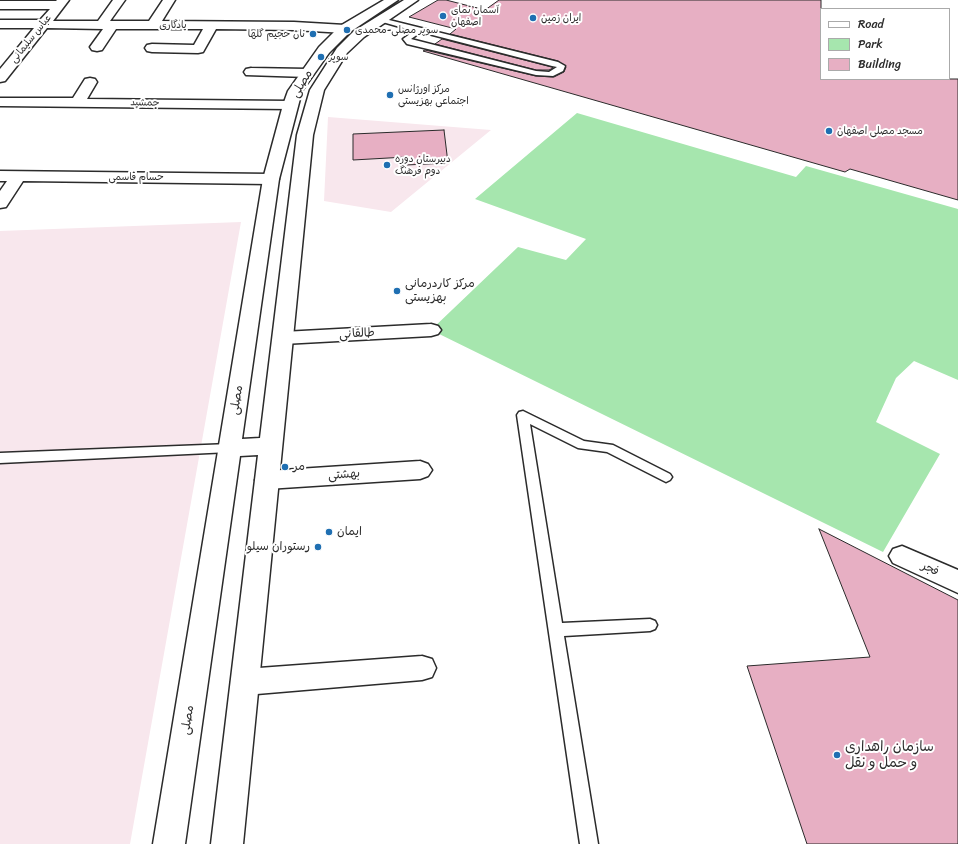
<!DOCTYPE html>
<meta charset="utf-8">
<style>
body{margin:0}
#map{position:relative;width:958px;height:844px;overflow:hidden;background:#fff;font-family:Sriracha,sans-serif}
canvas{display:block}
.legend{position:absolute;left:820px;top:8px;width:130px;height:72px;box-sizing:border-box;background:#fff;border:1px solid #aaa;margin:0;padding:5px 7px;list-style:none;font-size:12px;color:#2b2b2b}
.legend li{display:flex;align-items:center;gap:8px;height:20px}
.legend b{width:20px;border:1px solid #aaa}
</style>
<div id="map">
<canvas width="958" height="844"></canvas>
<ul class="legend">
<li><b style="height:5px;background:#fff"></b>Road</li>
<li><b style="height:11px;background:#a6e6ae"></b>Park</li>
<li><b style="height:11px;background:#e7afc3"></b>Building</li>
</ul>
</div>
<script>
const ctx = document.querySelector('canvas').getContext('2d');
ctx.lineJoin = 'round';
function fill(path, color) {
  ctx.fillStyle = color;
  ctx.fill(path, 'evenodd');
}
function poly(rows) {
  const path = new Path2D();
  for (const r of rows) {
    path.moveTo(r[0], r[1]);
    for (let i = 2; i < r.length; i += 2) path.lineTo(r[i], r[i + 1]);
  }
  return path;
}
function stroke(path, color, width, dash) {
  ctx.strokeStyle = color;
  ctx.lineWidth = width;
  ctx.lineCap = dash ? 'butt' : 'round';
  ctx.setLineDash(dash || []);
  ctx.stroke(path);
}
function label(font, color, halo, rows, align = 'center') {
  ctx.font = font + ' Sriracha,"Playpen Sans Arabic",sans-serif';
  ctx.lineWidth = 4;
  ctx.setLineDash([]);
  ctx.textBaseline = 'middle';
  ctx.strokeStyle = halo;
  ctx.fillStyle = color;
  for (const [text, x, y, turn = 0] of rows) {
    ctx.save();
    ctx.translate(x, y);
    ctx.rotate((+turn || 0) * Math.PI / 180);
    ctx.textAlign = isNaN(turn) ? turn : align;
    if (halo) ctx.strokeText(text, 0, 0);
    ctx.fillText(text, 0, 0);
    ctx.restore();
  }
}
const built = poly([
 [328,117,491,130,391,212,324,201],
 [241,222,130,844,0,844,0,231]
]);
const green = poly([
 [577,113,796,177,806,166,958,209,958,380,914,361,896,378,876,422,940,454,883,552,431,330,518,247,566,260,586,239,475,199]
]);
const building = poly([
 [438,0,446,0,485,10,499,0,821,0,821,79,958,79,958,200,850,169,845,172,423,51,425,50,536,76,554,77,564,72,566,67,558,61,450,34,456,29,409,17,438,0],
 [442,39,552,67,553,68,549,70,536,70,435,44,442,39],
 [444,130,448,163,406,165,406,157,353,160,353,134,444,130],
 [819,529,958,600,958,844,807,844,747,666,870,657,819,529]
]);
const lane = poly([
 [381,18,558,62,565,66,563,71,553,76,536,75,407,44,403,39,414,31,379,21,379,19,381,18],
 [421,32,552,66,557,67,549,72,536,71,411,39,421,32],
 [523,411,584,441,613,445,670,474,672,477,670,480,666,482,662,480,607,452,578,448,530,424,562,623,650,619,655,621,657,625,655,629,650,631,564,636,598,844,580,844,517,415,519,412,523,411],
 [230,444,234,445,236,448,234,451,230,452,0,463,0,453,230,444]
]);
const street = poly([
 [57,0,69,0,53,21,98,21,113,0,125,0,110,21,149,21,163,0,175,0,162,21,294,22,345,25,350,26,351,29,350,32,345,33,294,30,216,29,203,52,198,53,152,52,147,51,145,48,147,45,152,44,194,45,203,29,116,29,102,50,97,51,92,50,90,47,103,29,47,28,5,81,0,82,0,69,34,28,0,28,0,20,40,20,50,9,0,9,0,1,56,1,57,0],
 [251,68,307,69,312,70,314,73,312,76,307,77,246,75,244,72,246,69,251,68],
 [90,78,95,79,97,82,87,99,290,101,295,102,297,105,295,108,290,109,0,106,0,98,73,98,85,79,90,78],
 [0,171,271,174,277,176,279,179,277,182,271,184,23,181,6,207,0,208,0,191,7,181,0,181,0,171],
 [431,324,438,326,441,330,438,334,431,336,283,344,276,343,273,338,276,333,283,332,431,324],
 [420,461,428,464,432,470,428,476,420,479,267,489,259,486,255,480,259,474,267,471,420,461],
 [902,546,958,570,958,593,893,563,889,556,893,549,902,546],
 [422,656,432,659,436,668,432,677,422,680,245,695,235,691,231,682,235,673,245,669,422,656]
]);
const secondary = poly([
 [384,0,398,0,350,32,329,53,302,91,279,179,242,439,260,438,297,135,310,90,337,48,354,31,404,0,418,0,364,37,347,53,324,90,313,135,243,844,211,844,258,455,240,456,185,844,153,844,263,179,283,105,288,91,319,47,340,26,384,0]
]);
const markers = [
 [443,16,4,"#1f6fb2"],
 [533,18,4,"#1f6fb2"],
 [347,30,4,"#1f6fb2"],
 [313,34,4,"#1f6fb2"],
 [321,57,4,"#1f6fb2"],
 [390,95,4,"#1f6fb2"],
 [829,131,4,"#1f6fb2"],
 [387,165,4,"#1f6fb2"],
 [397,291,4,"#1f6fb2"],
 [285,467,4,"#1f6fb2"],
 [329,532,4,"#1f6fb2"],
 [318,547,4,"#1f6fb2"],
 [837,755,4,"#1f6fb2"]
];
const farPoinames = [
 ["آسمان نمای",451,10],
 ["اصفهان",451,22],
 ["ایران زمین",541,18],
 ["سوپر مصلی-محمدی",355,30],
 ["نان حجیم گلها",305,34,"right"],
 ["سوپر",329,57],
 ["مرکز اورژانس",398,89],
 ["اجتماعی بهزیستی",398,101],
 ["مسجد مصلی اصفهان",837,131],
 ["دبیرستان دوره",395,159],
 ["دوم فرهنگ",395,171]
];
const farStreetnames = [
 ["یادگاری",173,25],
 ["عباس سلیمانی",31,39,-51],
 ["جمشید",145,103,1],
 ["حسام قاسمی",136,177]
];
const streetNames = [
 ["مصلی",302,84,-59],
 ["طالقانی",357,334,-3],
 ["مصلی",237,400,-81],
 ["بهشتی",344,475,-4],
 ["فجر",930,569,25],
 ["مصلی",188,720,-81]
];
const poiNames = [
 ["مرکز کاردرمانی",405,284],
 ["بهزیستی",405,298],
 ["مر",293,467],
 ["ایمان",337,532],
 ["رستوران سیلو",310,547,"right"]
];
const nearPoinames = [
 ["سازمان راهداری",845,747],
 ["و حمل و نقل",845,763]
];
fill(built, '#f8e7ed');
fill(green, '#a6e6ae');
fill(building, '#e7afc3');
stroke(building, '#2b2b2b', 1);
stroke(lane, '#2b2b2b', 3);
stroke(street, '#2b2b2b', 3);
stroke(secondary, '#2b2b2b', 3);
fill(lane, '#fff');
fill(street, '#fff');
fill(secondary, '#fff');
for (const [x, y, r, color] of markers) {
  const dot = new Path2D();
  dot.arc(x, y, r, 0, 2 * Math.PI);
  ctx.fillStyle = color;
  ctx.fill(dot);
  stroke(dot, '#fff', 1.5);
}
label('10px', '#2b2b2b', '#fff', farPoinames, 'left');
label('10px', '#2b2b2b', '#fff', farStreetnames);
label('12px', '#2b2b2b', '#fff', streetNames);
label('12px', '#2b2b2b', '#fff', poiNames, 'left');
label('14px', '#2b2b2b', '#fff', nearPoinames, 'left');
</script>
